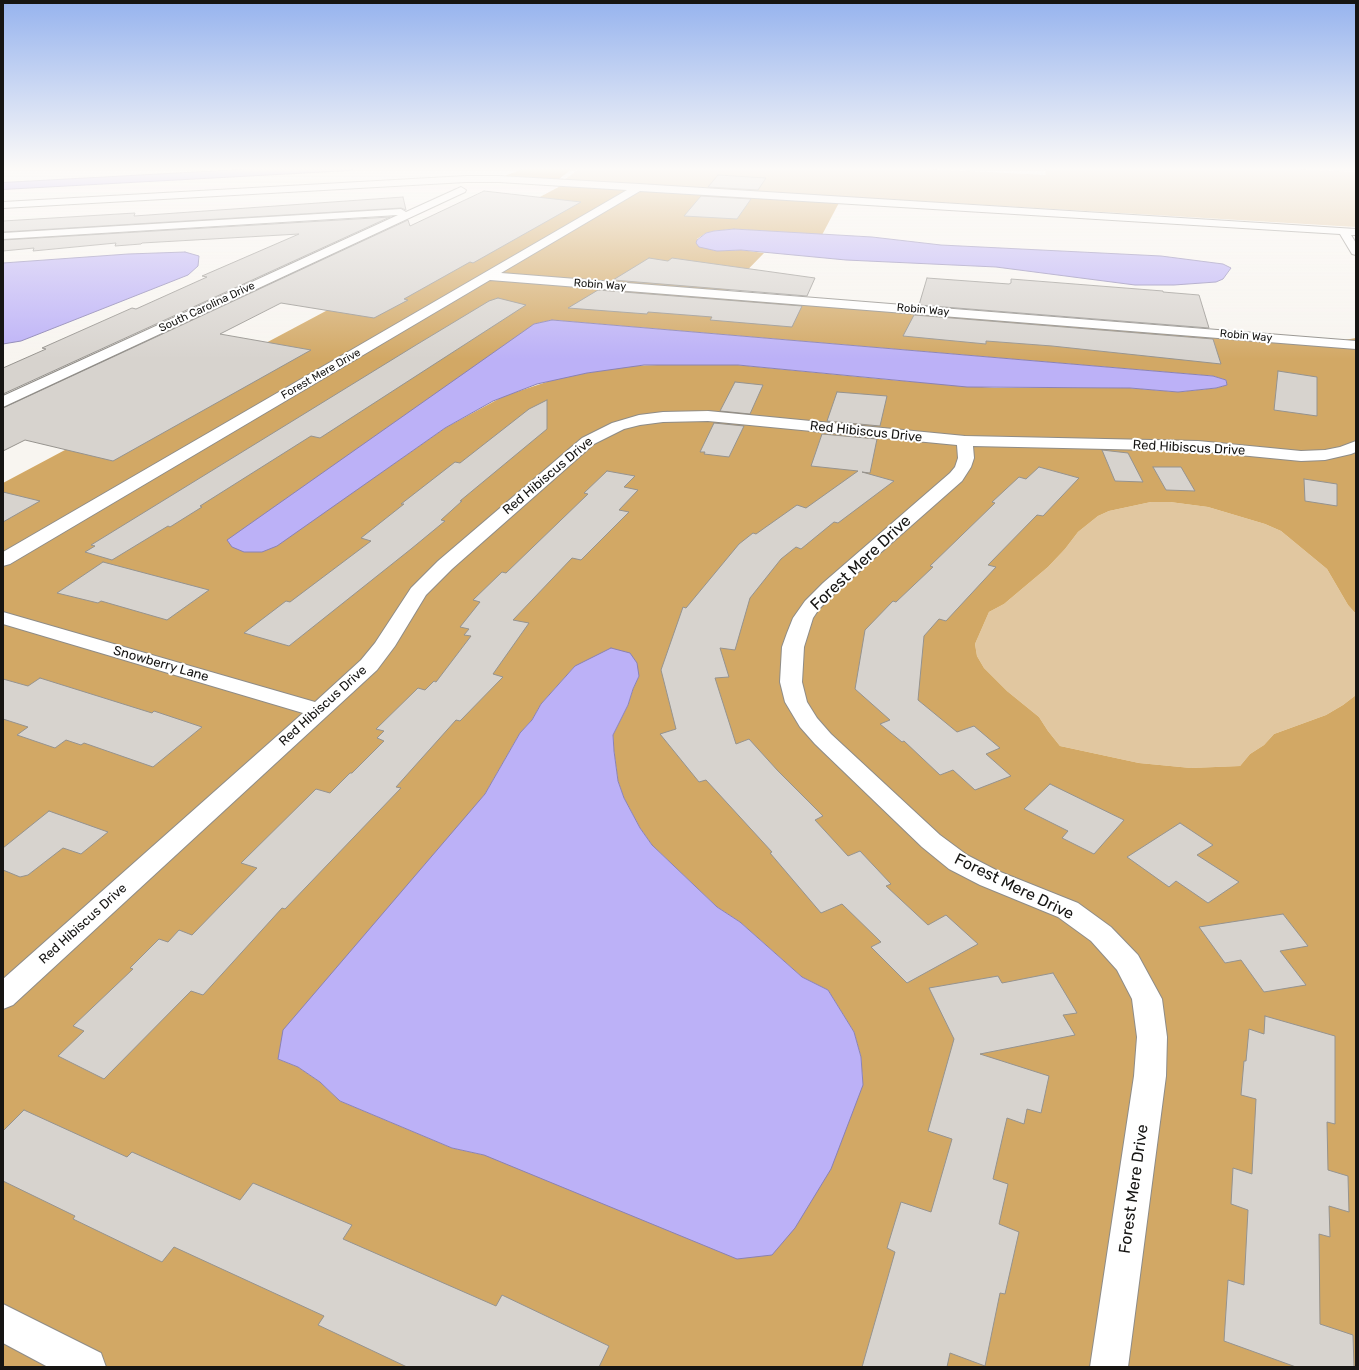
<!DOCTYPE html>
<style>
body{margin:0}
#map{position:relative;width:1359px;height:1370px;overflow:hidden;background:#f8f5f0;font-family:Rubik,sans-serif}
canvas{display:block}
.frame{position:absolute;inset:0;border:4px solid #161513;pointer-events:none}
</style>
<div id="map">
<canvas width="1359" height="1370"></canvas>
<div class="frame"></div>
</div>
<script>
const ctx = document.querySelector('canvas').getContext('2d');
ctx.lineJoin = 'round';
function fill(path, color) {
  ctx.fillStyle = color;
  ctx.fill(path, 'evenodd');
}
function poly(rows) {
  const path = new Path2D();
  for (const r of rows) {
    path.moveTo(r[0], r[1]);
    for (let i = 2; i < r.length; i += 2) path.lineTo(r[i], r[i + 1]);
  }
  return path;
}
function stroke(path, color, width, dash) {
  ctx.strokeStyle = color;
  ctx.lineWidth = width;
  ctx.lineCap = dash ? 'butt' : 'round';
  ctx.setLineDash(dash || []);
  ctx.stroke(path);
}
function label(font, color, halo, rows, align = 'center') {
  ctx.font = font + ' Rubik,sans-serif';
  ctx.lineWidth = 4;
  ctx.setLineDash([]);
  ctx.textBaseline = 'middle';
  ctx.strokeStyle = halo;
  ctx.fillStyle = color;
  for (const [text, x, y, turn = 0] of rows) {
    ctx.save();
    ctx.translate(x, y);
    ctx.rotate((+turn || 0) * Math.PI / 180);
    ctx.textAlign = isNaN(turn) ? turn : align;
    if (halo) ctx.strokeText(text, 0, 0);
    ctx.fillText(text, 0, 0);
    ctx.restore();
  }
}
const green = poly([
 [615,167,888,167,1046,175,1045,167,1256,167,1356,172,1356,227,564,180,579,169],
 [1151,502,1170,502,1208,507,1265,524,1281,531,1327,569,1348,605,1356,614,1356,695,1343,705,1326,715,1274,734,1264,745,1250,754,1240,766,1191,768,1139,763,1060,746,1048,731,1039,717,1007,691,984,668,977,656,975,644,989,612,1004,604,1048,567,1065,549,1078,532,1098,516,1109,511]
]);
const forest = poly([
 [527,167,587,167,573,168,559,179,842,197,822,235,734,229,714,231,706,233,697,239,709,249,717,251,741,250,764,253,726,292,1327,343,1356,338,1356,614,1348,605,1327,569,1281,531,1265,524,1208,507,1170,502,1151,502,1109,511,1098,516,1078,532,1065,549,1048,567,1004,604,989,612,975,644,977,656,984,668,1007,691,1039,717,1048,731,1060,746,1139,763,1191,768,1240,766,1250,754,1264,745,1274,734,1326,715,1343,705,1356,695,1356,1367,3,1367,3,483,568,182,505,176],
 [552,320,1213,376,1226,380,1227,385,1216,388,1178,392,1130,388,995,388,892,380,738,365,658,365,629,366,562,377,504,396,445,428,376,476,534,324],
 [575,666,639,676,633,689,628,705,613,735,614,751,618,781,624,798,640,828,652,845,717,907,740,922,802,977,828,990,854,1032,861,1057,863,1085,484,1155,452,1148,340,1101,320,1082,298,1067,278,1059,485,794,520,733,532,720,541,704]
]);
const water = poly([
 [734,229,872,237,941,245,1161,256,1223,264,1231,268,1223,279,1216,282,1174,285,1135,285,996,267,846,260,741,250,717,251,699,247,696,243,697,240,706,233,714,231,734,229],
 [185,252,199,256,198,266,188,275,21,341,3,344,3,263,128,254,185,252],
 [552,320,1213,376,1226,380,1227,385,1216,388,1178,392,1130,388,967,387,738,365,644,365,587,373,537,384,493,401,445,428,277,546,262,552,244,552,232,547,227,540,534,324,552,320],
 [611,648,630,653,637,663,639,676,633,689,628,705,613,735,614,751,618,781,624,798,640,828,652,845,717,907,740,922,802,977,828,990,854,1032,861,1057,863,1085,831,1169,795,1228,772,1255,737,1259,484,1155,452,1148,340,1101,320,1082,298,1067,278,1059,283,1030,485,794,520,733,532,720,541,704,575,666,611,648]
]);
const building = poly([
 [718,175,766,178,758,190,708,187,718,175],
 [484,191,581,202,473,263,470,262,404,299,408,300,374,318,281,303,220,334,311,350,113,461,25,440,3,451,3,408,408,220,410,226,484,191],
 [701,196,751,199,737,219,684,216,701,196],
 [403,197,406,210,401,208,3,232,3,221,135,213,134,216,403,197],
 [390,217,3,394,3,368,46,349,42,348,132,308,136,309,207,277,202,276,299,234,142,243,141,244,115,246,116,243,33,251,34,248,3,251,3,240,390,217],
 [649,258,668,261,672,258,815,278,807,296,613,280,649,258],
 [927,278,1009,284,1011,283,1011,279,1163,291,1163,292,1199,295,1209,328,919,305,927,278],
 [598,290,802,306,792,327,710,320,712,317,648,312,647,314,568,308,598,290],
 [498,298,526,305,320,438,311,436,200,506,202,507,170,527,168,526,112,560,85,552,95,546,91,545,416,345,489,301,498,298],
 [914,315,1213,339,1221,364,1052,346,986,341,986,344,903,336,914,315],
 [1278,371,1317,377,1317,416,1274,410,1278,371],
 [735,382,763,385,750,414,720,411,735,382],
 [837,392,887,396,880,426,827,421,837,392],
 [547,400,547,429,460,501,462,501,441,520,445,521,411,549,289,646,244,633,286,601,290,602,371,541,361,538,404,504,401,504,455,462,460,463,529,409,547,400],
 [714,423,744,426,729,457,704,454,705,452,700,452,714,423],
 [822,434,877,439,870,473,862,472,894,481,838,523,834,522,801,549,796,547,781,559,750,598,735,650,720,648,729,677,715,678,736,744,749,739,778,771,823,816,815,820,848,856,860,851,891,884,886,886,928,925,946,915,978,944,907,983,871,947,881,942,842,904,821,913,770,853,772,852,706,780,699,782,660,734,676,729,661,670,683,607,686,608,739,544,753,533,756,534,797,505,806,508,858,471,811,466,822,434],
 [1102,450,1128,453,1143,482,1115,481,1102,450],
 [1039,467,1079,478,1043,516,1037,515,988,565,996,567,946,621,939,619,924,636,918,700,957,732,974,726,1000,748,986,754,1011,776,975,790,953,770,940,775,904,741,902,742,880,724,890,720,855,689,865,630,893,601,896,602,933,567,930,566,995,503,992,502,1019,477,1026,479,1039,467],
 [1153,467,1181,467,1195,491,1166,490,1153,467],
 [607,471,635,476,624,487,638,490,619,510,629,512,581,560,572,558,513,620,529,623,493,674,503,677,460,721,456,720,396,787,401,788,285,909,282,908,203,995,191,991,104,1079,58,1056,84,1031,73,1026,133,969,130,968,159,939,168,942,179,930,192,935,257,868,241,863,316,789,330,793,350,773,352,773,384,741,377,738,384,731,376,729,418,688,425,690,434,681,436,682,471,636,464,635,469,629,460,627,480,602,473,600,502,572,506,573,588,494,584,493,607,471],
 [1304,479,1337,484,1337,506,1305,501,1304,479],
 [3,492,40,501,3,522,3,492],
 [103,562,209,590,167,620,101,601,98,603,57,593,103,562],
 [40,678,152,713,154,711,202,727,153,767,84,743,81,745,66,740,55,748,17,735,28,727,3,719,3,679,28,686,40,678],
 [1050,784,1124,820,1094,854,1062,838,1068,831,1024,809,1050,784],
 [49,811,108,832,81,854,63,848,28,875,20,877,3,870,3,848,49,811],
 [1180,823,1213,845,1197,855,1239,882,1208,903,1176,881,1169,887,1127,857,1180,823],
 [1283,914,1308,946,1280,951,1306,985,1264,992,1241,960,1225,963,1199,927,1283,914],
 [1053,973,1077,1013,1063,1015,1075,1035,980,1054,1049,1076,1041,1113,1027,1109,1024,1124,1007,1118,993,1179,1008,1184,999,1224,1019,1232,1005,1294,1000,1293,985,1366,950,1353,947,1367,862,1367,895,1252,887,1248,901,1202,931,1212,952,1139,928,1131,954,1039,929,988,998,976,1002,983,1053,973],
 [1265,1016,1335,1036,1335,1124,1327,1122,1328,1170,1348,1176,1349,1212,1329,1206,1330,1237,1319,1234,1320,1324,1353,1335,1354,1367,1296,1367,1224,1341,1228,1280,1244,1285,1248,1210,1231,1204,1233,1168,1252,1174,1256,1099,1241,1095,1244,1061,1246,1061,1249,1029,1264,1034,1265,1016],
 [24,1110,127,1157,132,1152,240,1200,253,1183,352,1225,343,1239,496,1306,502,1295,609,1346,599,1367,407,1367,318,1325,324,1316,174,1247,162,1262,73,1219,75,1216,3,1181,3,1131,24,1110]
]);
const minor = poly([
 [466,176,499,176,639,184,1356,229,1356,235,1351,235,1356,243,1356,255,1352,254,1340,234,640,191,501,273,1356,341,1356,349,490,280,10,564,3,566,3,552,627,190,499,182,466,182,3,208,3,202,466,176],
 [461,187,466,190,465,192,3,407,3,396,398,215,3,239,3,233,401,209,406,212,461,187],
 [708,411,965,436,1198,441,1301,451,1325,450,1340,447,1356,441,1356,452,1351,454,1325,460,1301,461,1198,451,973,446,974,458,971,467,962,481,837,591,819,609,813,618,804,647,802,682,807,702,817,718,831,734,940,835,967,855,998,871,1078,903,1111,927,1138,955,1162,999,1167,1037,1166,1076,1128,1367,1090,1367,1134,1076,1137,1037,1132,999,1117,970,1091,941,1058,917,980,885,949,869,922,847,815,744,800,727,785,702,780,682,782,647,787,633,793,618,805,601,823,583,950,473,955,467,958,458,957,445,708,421,663,422,640,425,624,429,594,444,452,569,426,595,395,646,377,670,13,1005,3,1009,3,979,303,713,3,624,3,612,315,702,361,660,375,643,411,588,438,561,582,438,612,423,639,415,663,412,708,411],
 [3,1304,101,1353,106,1367,48,1367,3,1343,3,1304]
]);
const motorway = poly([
 [295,167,355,167,350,170,3,189,3,183,295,167]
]);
const farStreetnames = [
 ["Robin Way",600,285,4],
 ["South Carolina Drive",207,307,-25],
 ["Robin Way",923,310,5],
 ["Robin Way",1246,336,5],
 ["Forest Mere Drive",321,374,-30]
];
const streetNames = [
 ["Red Hibiscus Drive",866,432,6],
 ["Red Hibiscus Drive",1189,448,3],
 ["Red Hibiscus Drive",548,476,-40],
 ["Snowberry Lane",161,664,16],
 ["Red Hibiscus Drive",323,706,-42],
 ["Red Hibiscus Drive",83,924,-42]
];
const nearStreetnames = [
 ["Forest Mere Drive",861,563,-43],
 ["Forest Mere Drive",1014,887,26],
 ["Forest Mere Drive",1134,1189,-82]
];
fill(green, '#e1c7a0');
fill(forest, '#d2a865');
fill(water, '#bcb1f7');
stroke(water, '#8a82b3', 1);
fill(building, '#d7d3ce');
stroke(building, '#96938e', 1);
stroke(minor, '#8f8c87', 2);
stroke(motorway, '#796ea7', 2);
fill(minor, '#fff');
fill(motorway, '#ae9ef7');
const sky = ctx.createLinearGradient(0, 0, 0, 359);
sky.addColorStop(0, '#96b3ee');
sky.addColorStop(0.47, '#fcfaf8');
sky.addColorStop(1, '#fcfaf800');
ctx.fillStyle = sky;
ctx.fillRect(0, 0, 1359, 359);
label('11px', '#161513', '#fff', farStreetnames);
label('13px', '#161513', '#fff', streetNames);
label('16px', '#161513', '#fff', nearStreetnames);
</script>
